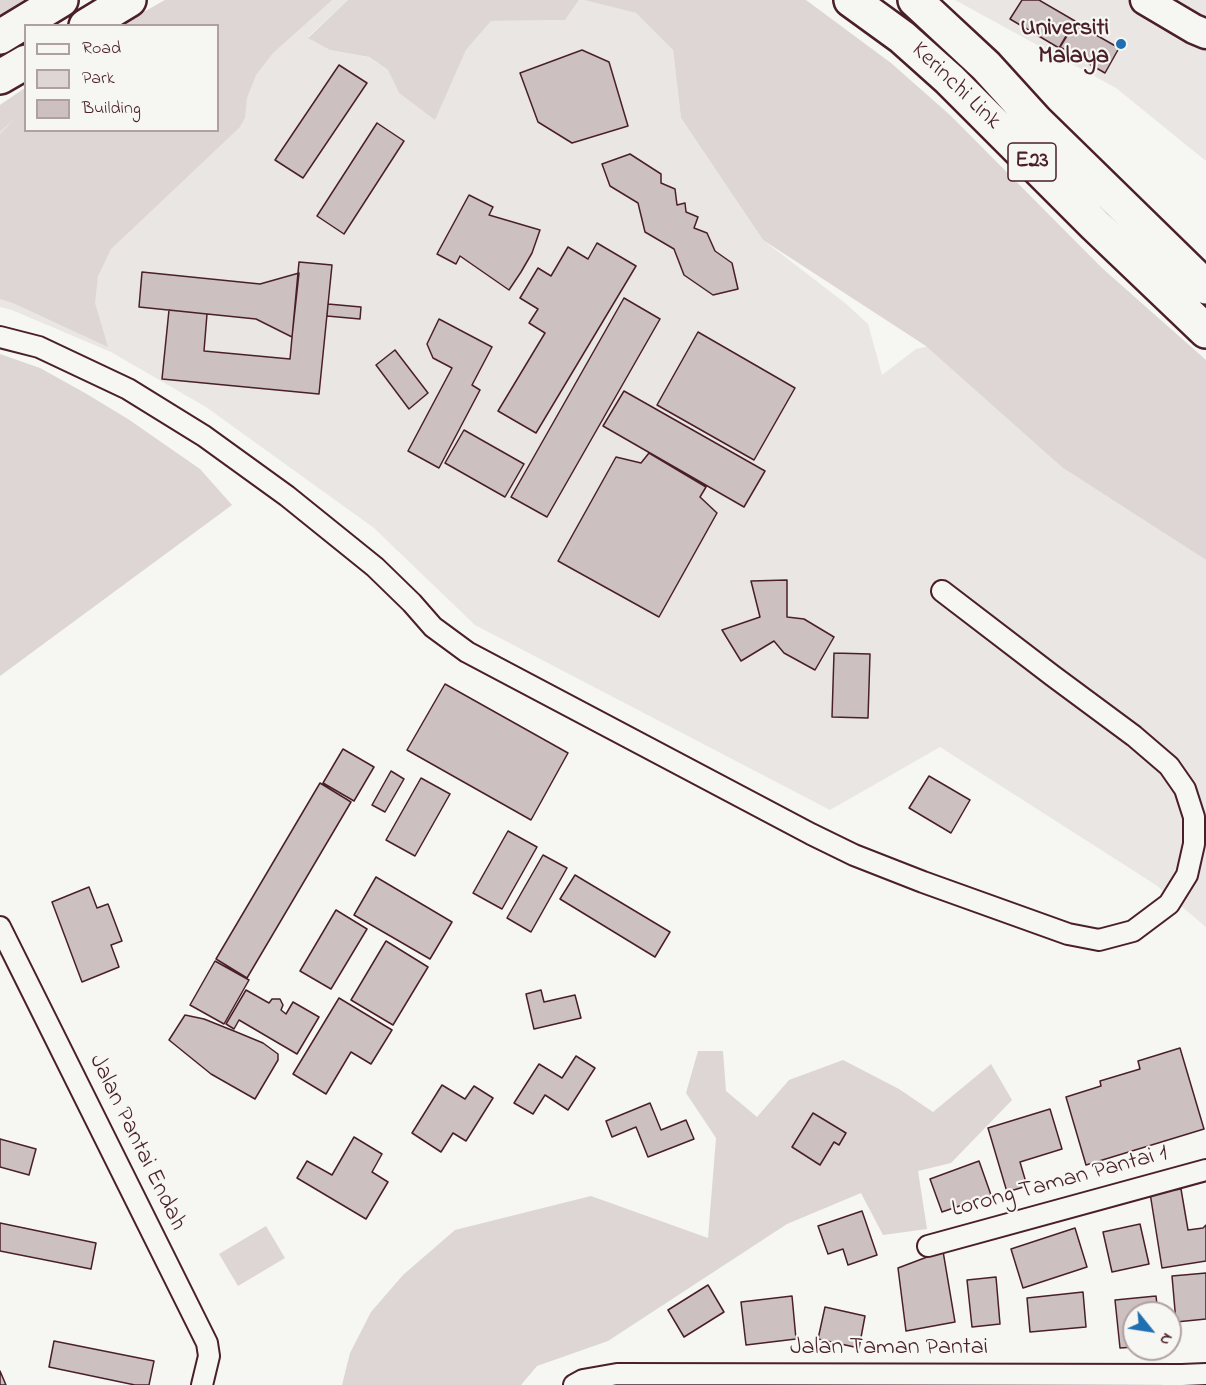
<!DOCTYPE html>
<style>
body{margin:0}
#map{position:relative;width:1206px;height:1385px;overflow:hidden;background:#f6f6f2;font-family:"Indie Flower",sans-serif}
canvas{display:block}
.legend{position:absolute;left:24px;top:24px;width:195px;height:108px;box-sizing:border-box;background:#f6f6f2;border:2px solid #b1a0a2;margin:0;padding:8px 10px;list-style:none;font-size:18px;color:#4a1f2b}
.legend li{display:flex;align-items:center;gap:12px;height:30px}
.legend b{width:30px;border:2px solid #b1a0a2}
.north{position:absolute;left:1122px;top:1301px;width:60px;height:60px;box-sizing:border-box;background:#f6f6f2;border:2px solid #b1a0a2;border-radius:50%;rotate:120deg;font-size:16px;font-weight:700;line-height:24px;text-align:center;color:#4a1f2b}
.north::after{content:'';display:block;margin:auto;width:21px;height:27px;background:#1f6fb2;clip-path:polygon(50% 0,100% 100%,50% 72%,0 100%)}
</style>
<div id="map">
<canvas width="1206" height="1385"></canvas>
<ul class="legend">
<li><b style="height:8px;background:#f6f6f2"></b>Road</li>
<li><b style="height:16px;background:#ddd6d5"></b>Park</li>
<li><b style="height:16px;background:#ccc1c0"></b>Building</li>
</ul>
<div class="north">N</div>
</div>
<script>
const ctx = document.querySelector('canvas').getContext('2d');
ctx.lineJoin = 'round';
function fill(path, color) {
  ctx.fillStyle = color;
  ctx.fill(path, 'evenodd');
}
function poly(rows) {
  const path = new Path2D();
  for (const r of rows) {
    path.moveTo(r[0], r[1]);
    for (let i = 2; i < r.length; i += 2) path.lineTo(r[i], r[i + 1]);
  }
  return path;
}
function stroke(path, color, width, dash) {
  ctx.strokeStyle = color;
  ctx.lineWidth = width;
  ctx.lineCap = dash ? 'butt' : 'round';
  ctx.setLineDash(dash || []);
  ctx.stroke(path);
}
function label(font, color, halo, rows, align = 'center') {
  ctx.font = font + ' "Indie Flower",sans-serif';
  ctx.lineWidth = 4.5;
  ctx.setLineDash([]);
  ctx.textBaseline = 'middle';
  ctx.strokeStyle = halo;
  ctx.fillStyle = color;
  for (const [text, x, y, turn = 0] of rows) {
    ctx.save();
    ctx.translate(x, y);
    ctx.rotate((+turn || 0) * Math.PI / 180);
    ctx.textAlign = isNaN(turn) ? turn : align;
    if (halo) ctx.strokeText(text, 0, 0);
    ctx.fillText(text, 0, 0);
    ctx.restore();
  }
}
const built = poly([
 [165,0,348,0,308,37,330,50,368,57,388,70,399,93,435,119,466,50,491,21,565,20,579,0,584,0,636,13,673,50,681,118,763,240,845,303,868,324,882,375,916,349,934,345,1063,468,1206,560,1206,927,1156,885,940,747,830,810,475,625,374,528,206,407,111,352,12,310,0,307,0,105,25,88,26,130,218,130,218,26,121,25],
 [955,0,1206,0,1206,161,1116,88]
]);
const green = poly([
 [0,0,27,0,0,17],
 [165,0,332,0,273,53,256,75,247,98,245,118,239,128,111,249,98,276,95,303,108,347,13,303,0,299,0,134,14,119,0,132,0,105,25,88,26,130,218,130,218,26,121,25],
 [348,0,579,0,565,20,491,21,466,50,435,120,399,93,388,70,369,57,330,50,308,38],
 [584,0,806,0,891,63,950,115,1102,268,1206,360,1206,560,1063,468,926,346,763,240,681,118,673,50,636,13],
 [0,354,40,368,85,393,128,419,200,469,232,505,0,676],
 [698,1051,723,1051,726,1091,757,1117,789,1080,843,1060,899,1089,933,1112,991,1064,1012,1100,951,1163,918,1171,927,1229,883,1235,861,1193,787,1224,608,1341,537,1366,521,1385,342,1385,350,1353,371,1312,403,1275,455,1230,591,1196,708,1238,716,1138,686,1093],
 [266,1226,285,1258,238,1286,219,1254]
]);
const building = poly([
 [1022,0,1039,0,1075,21,1059,48,1010,19,1022,0],
 [1075,23,1119,48,1105,73,1060,47,1075,23],
 [582,50,609,62,628,126,572,143,538,122,520,73,582,50],
 [339,65,367,83,303,178,275,160,339,65],
 [377,123,404,141,344,234,317,216,377,123],
 [630,154,661,174,661,183,675,189,677,205,685,203,686,212,698,217,694,228,707,233,715,251,732,263,738,289,713,295,684,275,674,249,645,232,638,203,610,186,602,164,630,154],
 [469,195,493,207,489,215,540,230,532,253,521,272,509,290,460,256,456,264,437,254,469,195],
 [597,243,636,266,536,433,498,411,545,333,529,323,538,309,520,298,538,268,551,276,568,247,588,259,597,243],
 [299,262,332,265,319,394,162,379,169,310,207,314,204,351,290,359,299,262],
 [142,272,260,284,299,273,292,337,256,319,139,307,142,272],
 [624,298,660,319,547,517,511,497,624,298],
 [328,304,361,307,360,319,327,316,328,304],
 [439,319,492,347,472,385,480,390,439,468,408,451,452,368,433,358,427,344,439,319],
 [698,332,795,388,754,460,657,405,698,332],
 [395,350,428,393,409,409,376,365,395,350],
 [624,391,765,471,744,507,603,426,624,391],
 [464,430,524,464,505,497,445,463,464,430],
 [649,453,706,487,700,497,717,513,659,617,558,561,616,457,641,463,649,453],
 [787,580,787,617,804,619,834,637,815,670,784,653,774,641,741,661,722,630,760,617,751,581,787,580],
 [834,653,870,654,868,718,832,717,834,653],
 [445,684,568,753,531,820,407,750,445,684],
 [343,749,374,767,354,801,323,783,343,749],
 [391,771,404,779,385,812,372,805,391,771],
 [929,776,970,800,951,833,909,808,929,776],
 [421,778,450,794,415,856,386,840,421,778],
 [320,783,351,802,247,978,216,959,320,783],
 [508,831,537,847,502,909,473,893,508,831],
 [543,855,567,868,531,932,507,918,543,855],
 [575,875,670,932,655,957,560,899,575,875],
 [376,877,452,922,430,959,354,915,376,877],
 [89,887,97,908,108,904,122,941,111,945,119,967,82,982,52,902,89,887],
 [336,910,367,929,331,989,300,971,336,910],
 [386,941,428,967,393,1025,351,1000,386,941],
 [215,961,249,980,224,1024,190,1005,215,961],
 [246,990,269,1003,272,999,280,999,283,1005,281,1010,286,1014,293,1002,319,1017,297,1054,239,1020,234,1029,226,1024,246,990],
 [541,990,544,1002,575,995,581,1018,534,1029,526,994,541,990],
 [339,998,392,1030,371,1064,351,1052,326,1094,293,1074,339,998],
 [185,1015,204,1019,234,1031,263,1043,278,1054,278,1060,255,1099,211,1074,169,1040,185,1015],
 [1180,1048,1204,1129,1086,1165,1066,1097,1101,1086,1100,1081,1140,1069,1138,1061,1180,1048],
 [576,1056,595,1068,568,1110,545,1095,533,1114,514,1103,539,1064,562,1078,576,1056],
 [442,1085,465,1099,474,1086,493,1098,466,1141,453,1133,441,1152,412,1133,442,1085],
 [650,1103,661,1130,686,1120,694,1139,648,1157,636,1127,612,1137,606,1121,650,1103],
 [1050,1109,1062,1149,1020,1162,1027,1186,1007,1192,988,1128,1050,1109],
 [813,1113,846,1133,839,1145,834,1142,820,1165,792,1147,813,1113],
 [354,1137,382,1154,372,1172,388,1182,366,1219,297,1178,307,1161,332,1175,354,1137],
 [0,1139,36,1149,29,1175,0,1167,0,1139],
 [979,1161,991,1195,942,1212,930,1179,979,1161],
 [1181,1189,1188,1230,1203,1228,1206,1225,1206,1261,1162,1268,1150,1193,1181,1189],
 [862,1211,877,1255,848,1265,843,1249,828,1254,818,1226,862,1211],
 [0,1223,96,1243,91,1269,0,1251,0,1223],
 [1140,1224,1149,1264,1112,1272,1103,1232,1140,1224],
 [1075,1228,1087,1267,1023,1288,1011,1249,1075,1228],
 [943,1251,955,1322,906,1331,898,1268,943,1251],
 [1206,1273,1206,1319,1176,1322,1172,1276,1206,1273],
 [996,1277,1000,1324,972,1327,967,1280,996,1277],
 [708,1285,724,1312,684,1337,668,1310,708,1285],
 [1083,1292,1086,1327,1030,1332,1027,1298,1083,1292],
 [792,1296,796,1339,746,1345,741,1302,792,1296],
 [1156,1296,1158,1313,1134,1313,1134,1347,1120,1348,1115,1300,1156,1296],
 [825,1307,865,1316,859,1348,818,1339,825,1307],
 [54,1341,154,1361,149,1385,135,1385,49,1367,54,1341],
 [0,1371,6,1385,0,1385,0,1371]
]);
const street = poly([
 [0,337,39,347,128,389,204,436,287,496,375,567,412,603,433,627,467,652,811,834,854,855,923,882,1068,934,1099,940,1133,931,1169,904,1187,875,1194,844,1194,817,1185,789,1169,766,1134,736,1053,676,942,591],
 [0,927,207,1343,209,1356,202,1385],
 [928,1246,1206,1170],
 [574,1385,583,1380,617,1374,1182,1375,1206,1374]
]);
const secondary = poly([
 [1145,0,1194,29,1206,34]
]);
const highway = poly([
 [851,0,902,37,949,79,1095,225,1206,331],
 [915,0,986,66,1036,121,1206,287],
 [86,26,129,0],
 [0,37,61,0],
 [0,77,26,62]
]);
const markers = [
 [1121,44,6,"#1f6fb2"]
];
const shields = [
 [1032,162,48]
];
const shieldNames = [
 ["E23",1032,162]
];
const poiNames = [
 ["Universiti",1109,30],
 ["Malaya",1109,58]
];
const streetNames = [
 ["Kerinchi Link",955,87,44],
 ["Jalan Pantai Endah",136,1143,64],
 ["Lorong Taman Pantai 1",1060,1183,-15],
 ["Jalan Taman Pantai",889,1349]
];
fill(built, '#e9e6e3');
fill(green, '#ddd6d5');
fill(building, '#ccc1c0');
stroke(building, '#4a1f2b', 1.5);
stroke(street, '#4a1f2b', 24);
stroke(secondary, '#4a1f2b', 33);
stroke(highway, '#4a1f2b', 38);
stroke(street, '#f6f6f2', 20);
stroke(secondary, '#f6f6f2', 28);
stroke(highway, '#f6f6f2', 33);
for (const [x, y, r, color] of markers) {
  const dot = new Path2D();
  dot.arc(x, y, r, 0, 2 * Math.PI);
  ctx.fillStyle = color;
  ctx.fill(dot);
  stroke(dot, '#f6f6f2', 2);
}
for (const [x, y, w] of shields) {
  const box = new Path2D();
  box.roundRect(x - w / 2, y - 19, w, 38, 4.5);
  ctx.fillStyle = '#f6f6f2';
  ctx.fill(box);
  stroke(box, '#4a1f2b', 1.5);
}
label('bold 22px', '#4a1f2b', null, shieldNames);
label('bold 24px', '#4a1f2b', '#f6f6f2', poiNames, 'right');
label('24px', '#4a1f2b', '#f6f6f2', streetNames);
</script>
